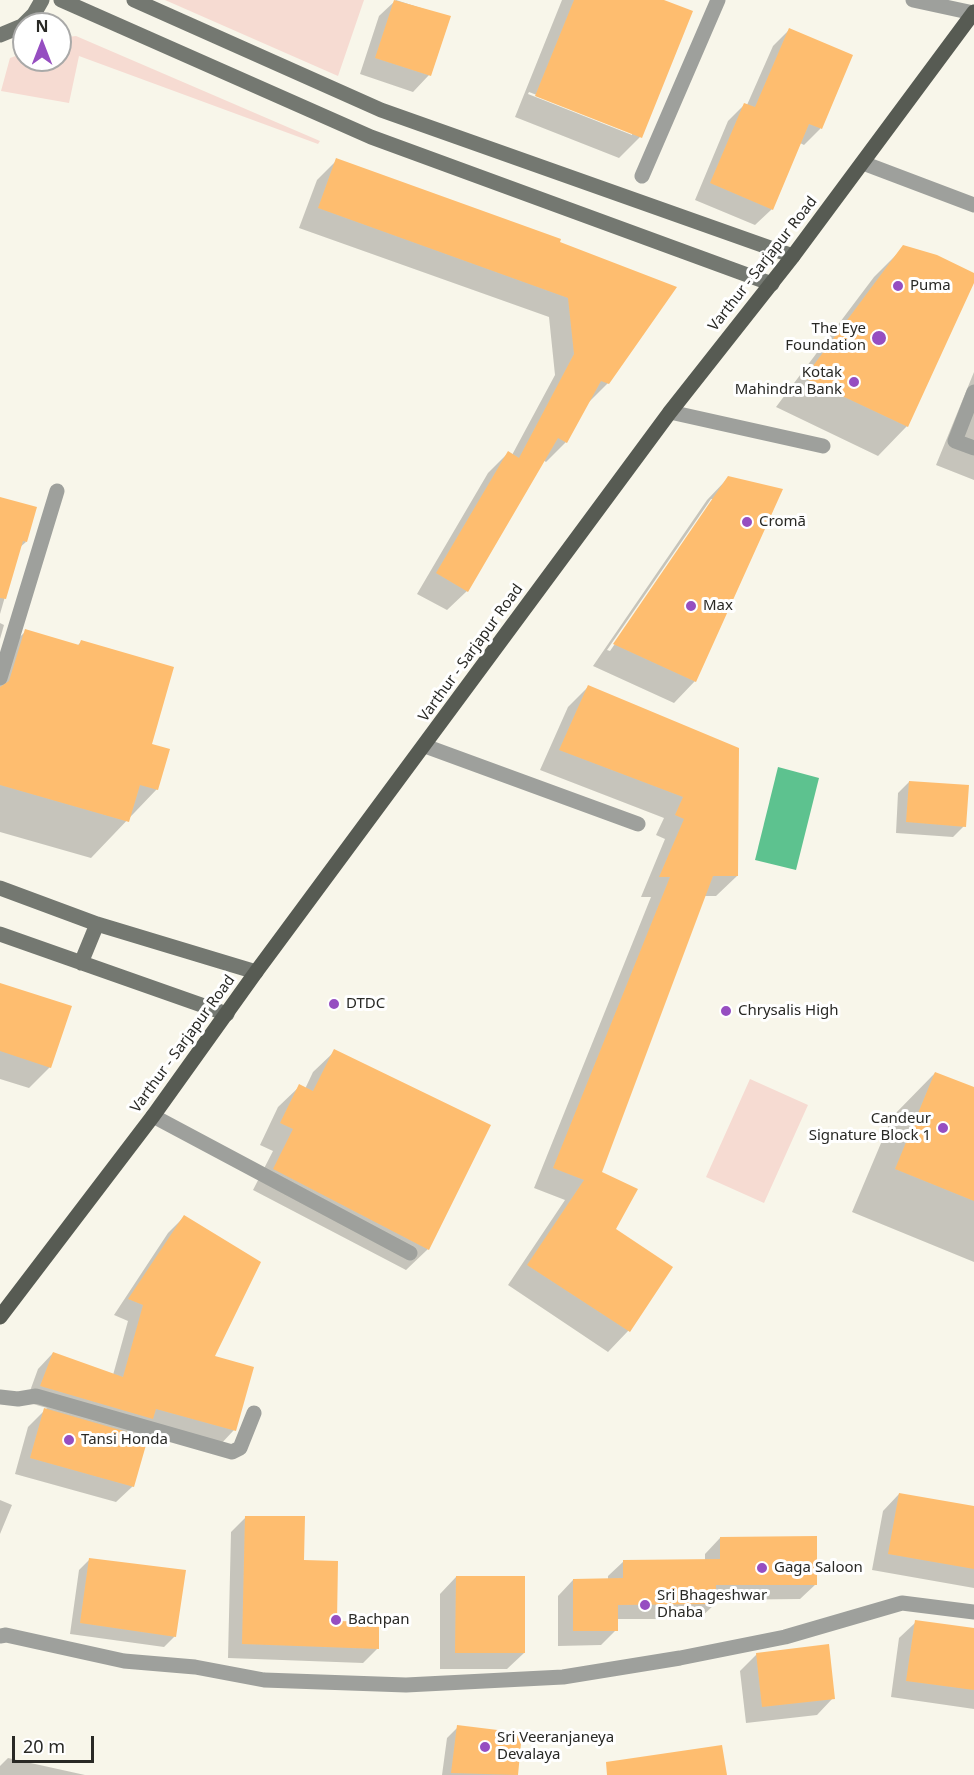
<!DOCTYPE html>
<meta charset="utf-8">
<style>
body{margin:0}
#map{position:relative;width:974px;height:1775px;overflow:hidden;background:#f8f6ea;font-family:"Noto Sans",sans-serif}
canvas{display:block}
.north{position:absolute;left:12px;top:12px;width:60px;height:60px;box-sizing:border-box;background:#fff;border:2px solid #a9a9a8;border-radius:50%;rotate:0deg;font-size:16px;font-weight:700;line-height:24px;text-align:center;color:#292925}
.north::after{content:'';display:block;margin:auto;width:21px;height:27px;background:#964ec1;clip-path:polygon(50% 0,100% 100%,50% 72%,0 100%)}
.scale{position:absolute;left:12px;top:1736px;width:82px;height:27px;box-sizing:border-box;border:3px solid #292925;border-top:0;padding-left:8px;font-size:18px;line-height:21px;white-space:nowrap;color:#292925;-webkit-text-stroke:4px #fff;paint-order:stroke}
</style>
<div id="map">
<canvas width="974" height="1775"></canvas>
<div class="north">N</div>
<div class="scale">20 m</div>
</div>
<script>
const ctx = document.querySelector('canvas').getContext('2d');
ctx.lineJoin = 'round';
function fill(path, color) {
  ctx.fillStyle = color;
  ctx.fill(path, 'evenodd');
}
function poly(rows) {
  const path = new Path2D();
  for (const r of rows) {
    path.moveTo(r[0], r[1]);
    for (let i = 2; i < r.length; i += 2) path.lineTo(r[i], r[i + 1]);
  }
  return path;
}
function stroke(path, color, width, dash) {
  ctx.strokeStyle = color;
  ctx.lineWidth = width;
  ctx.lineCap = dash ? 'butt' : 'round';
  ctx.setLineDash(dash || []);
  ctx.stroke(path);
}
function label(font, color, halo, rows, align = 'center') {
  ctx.font = font + ' "Noto Sans",sans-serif';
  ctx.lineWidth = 6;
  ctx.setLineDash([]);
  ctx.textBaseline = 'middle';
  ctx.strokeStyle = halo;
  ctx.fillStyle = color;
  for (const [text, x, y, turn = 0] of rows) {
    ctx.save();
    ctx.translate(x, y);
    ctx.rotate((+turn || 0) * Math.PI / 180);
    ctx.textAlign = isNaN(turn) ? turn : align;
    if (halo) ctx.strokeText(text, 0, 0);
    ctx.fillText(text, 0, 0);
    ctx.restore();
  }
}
const green = poly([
 [165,0,364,0,338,76],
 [76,36,320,141,318,144,79,56,69,103,1,91,10,58,24,53,24,60,60,60,60,38],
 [750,1079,808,1105,764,1203,706,1177]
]);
const water = poly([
 [778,767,819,778,796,870,755,860]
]);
const shadow = poly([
 [396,0,449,17,429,75,413,92,360,74,379,16],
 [562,0,659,0,640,137,619,158,515,117],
 [529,92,632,132,632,135,528,94],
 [789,30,851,56,820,129,804,145,800,143,772,209,755,225,695,200,728,121,745,104,747,105,773,46],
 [337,160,558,243,608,383,588,403,566,442,546,462,543,460,467,591,447,610,417,594,488,473,508,453,512,455,555,375,549,317,299,228,317,180],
 [904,247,974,274,974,280,907,426,878,456,776,407,874,277],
 [974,372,974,480,936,465],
 [728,478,695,681,674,703,593,666,707,500],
 [711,499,714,499,610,651,607,650],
 [0,498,26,542,19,548,0,614],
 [0,623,4,625,0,639],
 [26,631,77,646,81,642,150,745,157,789,91,858,0,832,0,656],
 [588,687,738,749,737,876,716,896,704,896,600,1173,614,1230,671,1267,628,1331,608,1352,508,1285,565,1200,534,1188,651,897,641,897,665,839,656,835,664,818,540,770,568,707],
 [909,782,964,826,953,837,896,833,898,793],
 [0,985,50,1067,29,1088,0,1079],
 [335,1051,428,1249,406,1270,253,1190,273,1151,260,1145,278,1107,300,1086,305,1089,313,1072],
 [935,1073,974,1089,974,1262,852,1212,892,1117],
 [184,1217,213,1357,234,1430,219,1446,145,1425,135,1436,133,1486,116,1502,15,1474,28,1427,47,1408,26,1402,38,1369,53,1353,113,1375,128,1321,114,1315,168,1233],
 [899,1494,974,1508,974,1588,872,1570,883,1511],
 [0,1500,12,1505,0,1534],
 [246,1517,303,1562,335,1623,378,1648,363,1663,228,1658,231,1532],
 [720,1538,816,1584,800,1599,715,1600,715,1604,699,1619,616,1619,616,1630,601,1645,558,1646,558,1596,573,1580,608,1580,608,1576,624,1561,705,1561,705,1554],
 [90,1559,175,1636,164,1647,70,1634,79,1570],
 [456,1577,524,1653,507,1669,440,1669,440,1594],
 [916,1622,974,1630,974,1709,891,1697,899,1638],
 [757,1654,833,1698,817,1715,746,1723,740,1671],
 [458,1727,521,1734,516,1775,442,1775,447,1738],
 [8,1758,85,1775,0,1775,0,1766]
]);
const building = poly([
 [394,0,451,16,431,76,375,58],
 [574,0,664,0,693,11,642,138,535,96],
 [789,28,853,55,822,129,809,124,773,210,710,183,744,103,755,107],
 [336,158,561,239,560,242,677,287,609,384,601,381,567,443,558,438,468,592,436,573,508,451,519,458,574,354,568,298,318,208],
 [903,245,937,255,974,273,974,283,908,427,804,378],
 [728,476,783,489,696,682,613,644],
 [0,497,37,507,27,542,23,541,6,599,0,598],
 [25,629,79,645,81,640,174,667,152,744,170,749,158,790,140,785,129,822,0,785,0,687,9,681],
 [588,685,739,748,738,876,713,876,602,1172,638,1189,616,1229,673,1267,630,1332,527,1265,584,1180,553,1168,670,877,659,877,684,819,675,815,683,797,559,750],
 [909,781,969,785,966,827,906,822],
 [0,983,72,1006,51,1068,0,1051],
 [334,1049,491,1125,429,1250,273,1169,293,1129,280,1123,299,1084,313,1091],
 [935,1072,974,1087,974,1201,895,1169],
 [184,1215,261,1262,215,1356,254,1367,236,1431,156,1409,153,1419,40,1386,53,1352,123,1377,143,1305,128,1299],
 [44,1408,148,1438,134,1487,30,1458],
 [899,1493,974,1506,974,1569,888,1554],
 [245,1516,305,1516,304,1560,338,1561,337,1621,379,1622,379,1649,242,1644],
 [817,1536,817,1585,716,1585,716,1604,618,1605,618,1631,573,1631,573,1579,623,1578,623,1560,720,1559,720,1537],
 [89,1558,186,1570,176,1637,80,1623],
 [456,1576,525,1576,525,1653,455,1653],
 [915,1620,974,1628,974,1690,906,1681],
 [829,1644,835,1699,762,1707,756,1653],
 [457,1725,522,1733,518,1775,451,1773],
 [722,1745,727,1775,607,1775,606,1762]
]);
const lane = poly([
 [863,163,974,205],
 [642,176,718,0],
 [974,392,955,441,974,448],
 [0,678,57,491],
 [425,746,638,824]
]);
const street = poly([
 [913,0,973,13],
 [670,412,823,446],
 [153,1116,410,1253],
 [0,1397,18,1399,36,1396,232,1452,240,1448,254,1413],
 [0,1636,6,1635,124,1661,195,1667,264,1680,406,1685,563,1677,680,1658,785,1637,902,1603,974,1612]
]);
const secondary = poly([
 [61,0,371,137,772,284],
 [134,0,381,110,793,256],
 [0,35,22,26,34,14,42,0],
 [0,888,97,924,256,972],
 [0,934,227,1014],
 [81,963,97,924]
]);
const primary = poly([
 [0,1317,153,1116,256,972,670,412,793,256,974,12]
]);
const markers = [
 [898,286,6,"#964ec1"],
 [879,338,8,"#964ec1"],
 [854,382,6,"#964ec1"],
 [747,522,6,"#964ec1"],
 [691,606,6,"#964ec1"],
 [334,1004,6,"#964ec1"],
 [726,1011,6,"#964ec1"],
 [943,1128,6,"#964ec1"],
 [69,1440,6,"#964ec1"],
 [762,1568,6,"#964ec1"],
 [645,1605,6,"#964ec1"],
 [336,1620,6,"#964ec1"],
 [485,1747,6,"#964ec1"]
];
const streetNames = [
 ["Varthur - Sarjapur Road",763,264,-52],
 ["Varthur - Sarjapur Road",471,653,-54],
 ["Varthur - Sarjapur Road",183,1044,-54]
];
const poiNames = [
 ["Puma",910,286],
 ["The Eye",866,329,"right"],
 ["Foundation",866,346,"right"],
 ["Kotak",842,373,"right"],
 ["Mahindra Bank",842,390,"right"],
 ["Cromā",759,522],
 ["Max",703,606],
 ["DTDC",346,1004],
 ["Chrysalis High",738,1011],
 ["Candeur",931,1119,"right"],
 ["Signature Block 1",931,1136,"right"],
 ["Tansi Honda",81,1440],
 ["Gaga Saloon",774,1568],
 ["Sri Bhageshwar",657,1596],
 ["Dhaba",657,1613],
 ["Bachpan",348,1620],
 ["Sri Veeranjaneya",497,1738],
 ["Devalaya",497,1755]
];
fill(green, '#f6dbd2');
fill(water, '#5dc28f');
fill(shadow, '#0003');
fill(building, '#febd6f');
stroke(lane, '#9ea09c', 15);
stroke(street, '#9ea09c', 15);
stroke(secondary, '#747871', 15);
stroke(primary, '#575b53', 15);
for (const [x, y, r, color] of markers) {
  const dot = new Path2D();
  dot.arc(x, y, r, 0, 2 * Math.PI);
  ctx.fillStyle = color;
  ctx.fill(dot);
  stroke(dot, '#fff', 2);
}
label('15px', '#292925', '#fff', streetNames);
label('15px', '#292925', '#fff', poiNames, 'left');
</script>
